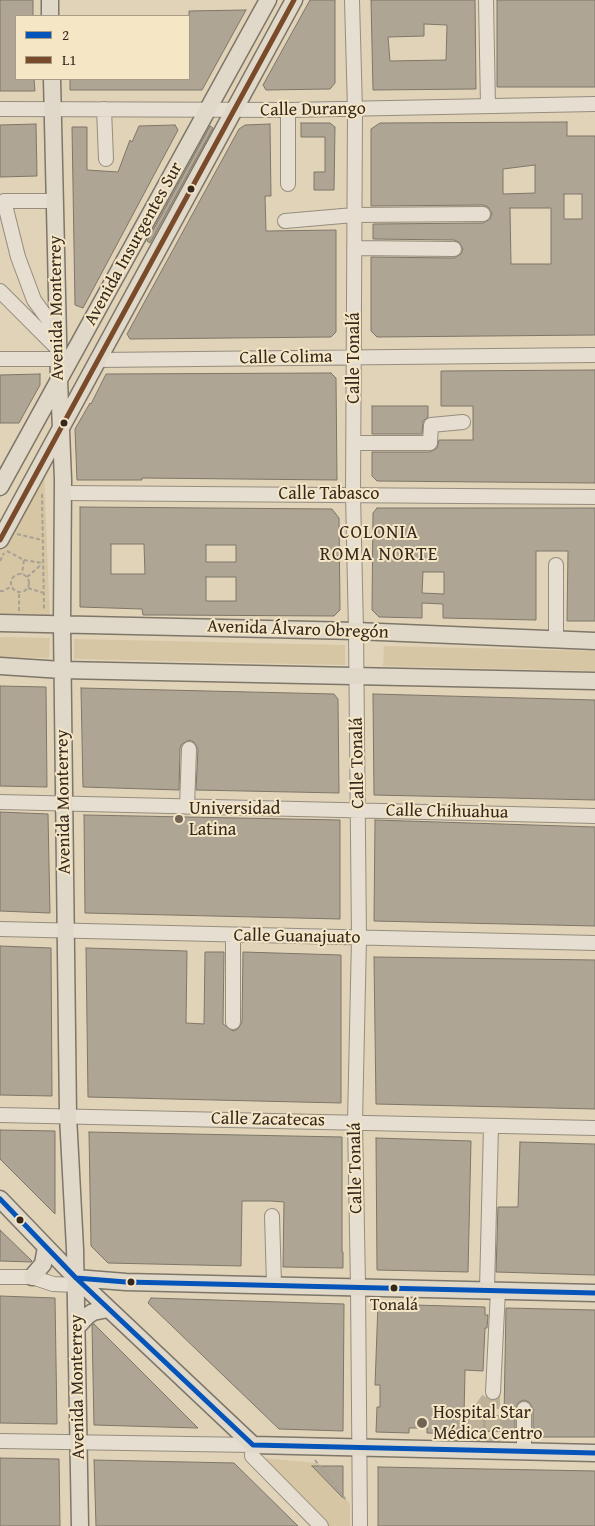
<!DOCTYPE html>
<meta charset="utf-8">
<style>
body{margin:0}
#map{position:relative;width:595px;height:1526px;overflow:hidden;background:#e0d3b8;font-family:"Gentium Book Plus",serif}
canvas{display:block}
.legend{position:absolute;left:15px;top:15px;width:175px;height:65px;box-sizing:border-box;background:#f5e6c6;border:1px solid #a89a83;margin:0;padding:6px 9px;list-style:none;font-size:15px;color:#35281f}
.legend li{display:flex;align-items:center;gap:10px;height:25px}
.legend b{width:25px;border:1px solid #a89a83}
</style>
<div id="map">
<canvas width="595" height="1526"></canvas>
<ul class="legend">
<li><b style="height:6px;background:#0554ba"></b>2</li>
<li><b style="height:6px;background:#7a4b2a"></b>L1</li>
</ul>
</div>
<script>
const ctx = document.querySelector('canvas').getContext('2d');
ctx.lineJoin = 'round';
function fill(path, color) {
  ctx.fillStyle = color;
  ctx.fill(path, 'evenodd');
}
function poly(rows) {
  const path = new Path2D();
  for (const r of rows) {
    if (r.length === 3) {
      path.moveTo(r[0] + r[2], r[1]);
      path.arc(r[0], r[1], r[2], 0, 2 * Math.PI);
      continue;
    }
    path.moveTo(r[0], r[1]);
    for (let i = 2; i < r.length; i += 2) path.lineTo(r[i], r[i + 1]);
  }
  return path;
}
function stroke(path, color, width, dash) {
  ctx.strokeStyle = color;
  ctx.lineWidth = width;
  ctx.lineCap = dash ? 'butt' : 'round';
  ctx.setLineDash(dash || []);
  ctx.stroke(path);
}
function label(font, color, halo, rows, align = 'center') {
  ctx.font = font + ' "Gentium Book Plus",serif';
  ctx.lineWidth = 4;
  ctx.setLineDash([]);
  ctx.textBaseline = 'middle';
  ctx.strokeStyle = halo;
  ctx.fillStyle = color;
  for (const [text, x, y, turn = 0] of rows) {
    ctx.save();
    ctx.translate(x, y);
    ctx.rotate((+turn || 0) * Math.PI / 180);
    ctx.textAlign = isNaN(turn) ? turn : align;
    if (halo) ctx.strokeText(text, 0, 0);
    ctx.fillText(text, 0, 0);
    ctx.restore();
  }
}
const green = poly([
 [44,470,50,620,0,617,0,550],
 [0,637,50,638,49,658,0,657],
 [74,639,345,645,345,665,74,659],
 [384,646,595,651,595,671,383,666],
 [262,1458,318,1463,350,1504,350,1526,328,1526]
]);
const building = poly([
 [0,0,33,0,33,16,16,16,16,79,34,79,35,91,0,91,0,0],
 [310,0,335,0,335,83,330,89,266,90,263,85,310,0],
 [371,0,475,0,476,89,373,90,371,0],
 [424,24,447,25,446,60,390,61,388,37,424,36,424,24],
 [497,0,595,0,595,87,497,87,497,0],
 [246,10,202,90,70,90,70,79,189,79,189,11,246,10],
 [567,122,567,136,595,136,595,335,377,337,371,331,371,257,454,258,461,254,463,249,459,242,454,240,373,239,373,224,483,223,490,219,492,213,488,207,483,205,371,206,371,129,380,123,567,122],
 [535,165,535,193,503,194,503,169,535,165],
 [564,194,582,194,582,219,564,219,564,194],
 [510,208,551,208,551,264,511,264,510,208],
 [301,123,330,123,335,127,334,190,314,190,314,172,325,172,325,137,301,137,301,123],
 [36,124,37,176,0,177,0,125,36,124],
 [270,124,271,196,265,196,266,231,336,230,336,332,331,337,130,339,127,334,239,129,245,125,270,124],
 [175,125,178,130,83,308,75,305,72,127,87,127,87,170,118,172,130,140,132,142,139,126,175,125],
 [210,126,213,128,150,243,147,241,210,126],
 [595,370,595,483,377,481,372,476,372,452,430,452,437,448,439,440,473,440,473,406,441,406,441,371,595,370],
 [331,373,336,378,337,480,142,478,142,480,77,480,75,429,90,403,91,404,106,374,331,373],
 [40,374,40,385,19,423,0,423,0,375,40,374],
 [372,406,428,406,428,417,423,421,422,434,372,434,372,406],
 [80,507,332,509,339,518,340,610,334,616,163,615,143,615,142,609,80,607,80,507],
 [111,544,144,544,145,574,111,574,111,544],
 [206,545,236,545,236,562,206,562,206,545],
 [206,577,236,577,236,601,206,601,206,577],
 [377,508,595,508,595,621,567,621,568,551,536,551,536,620,443,618,443,604,422,603,422,618,379,617,372,610,373,513,377,508],
 [423,572,444,572,444,594,422,593,423,572],
 [0,686,46,687,47,787,0,786,0,686],
 [81,688,334,694,338,699,339,793,196,790,198,749,194,742,189,740,182,744,180,748,179,790,83,787,81,688],
 [373,694,595,700,595,800,374,795,373,694],
 [0,812,48,814,50,913,0,911,0,812],
 [84,815,340,820,340,919,85,913,84,815],
 [375,820,595,827,595,926,374,921,375,820],
 [0,946,51,948,52,1096,0,1095,0,946],
 [86,948,187,951,186,1023,204,1024,205,952,224,952,223,1024,233,1031,238,1029,242,1022,243,952,341,955,341,1103,88,1097,86,948],
 [374,957,595,960,595,1109,376,1104,374,957],
 [0,1130,55,1131,55,1214,0,1159,0,1130],
 [89,1132,342,1137,342,1252,343,1252,343,1268,283,1267,284,1202,271,1201,242,1201,241,1266,108,1263,91,1246,89,1132],
 [376,1138,471,1141,468,1272,377,1270,376,1138],
 [520,1142,595,1144,595,1275,496,1272,498,1207,518,1207,520,1142],
 [0,1230,32,1261,31,1262,0,1261,0,1230],
 [0,1296,55,1298,57,1424,0,1423,0,1296],
 [151,1298,344,1304,343,1431,279,1429,148,1303,151,1298],
 [378,1304,485,1307,485,1315,488,1315,487,1328,485,1328,483,1371,465,1370,464,1416,504,1416,506,1308,595,1310,595,1437,533,1437,533,1409,529,1402,524,1400,519,1402,515,1409,515,1435,503,1435,503,1431,463,1432,463,1434,427,1433,427,1428,409,1428,409,1433,376,1432,377,1407,380,1407,380,1385,375,1385,378,1304],
 [94,1324,198,1428,94,1425,92,1325,94,1324],
 [0,1458,59,1459,60,1526,0,1526,0,1458],
 [94,1460,234,1463,298,1526,96,1526,94,1460],
 [312,1466,343,1466,343,1498,312,1466],
 [378,1467,595,1471,595,1526,378,1526,378,1467]
]);
const minorTunnel = poly([
 [475,1451,476,1416,493,1392],
 [493,1451,493,1392]
]);
const path = poly([
 [42,494,44,609],
 [17,534,42,540],
 [7,551,24,560,22,574],
 [24,560,43,563],
 [0,561,4,553],
 [20,583,9],
 [27,577,42,564],
 [28,588,44,593],
 [0,591,3,591,12,586],
 [19,611,19,592],
 [315,1460,346,1500]
]);
const minor = poly([
 [352,0,355,110,353,494,356,631,359,938,355,1122,358,1286,360,1526],
 [486,0,488,106],
 [0,109,288,110,595,104],
 [104,109,106,159],
 [288,184,288,110],
 [55,201,4,201,18,257,34,300,58,333],
 [285,221,354,215,483,214],
 [354,248,454,249],
 [0,291,58,349],
 [0,359,58,359],
 [97,360,595,355],
 [354,443,430,443,431,425,463,422],
 [64,493,595,497],
 [556,640,556,565],
 [0,802,595,816],
 [187,807,189,749],
 [0,929,595,943],
 [233,935,233,1022],
 [0,1115,595,1128],
 [272,1216,274,1284],
 [0,1277,32,1277,53,1284,76,1285],
 [487,1290,491,1126],
 [493,1392,498,1290],
 [0,1441,253,1445,252,1456,321,1526],
 [524,1452,524,1409]
]);
const major = poly([
 [50,0,50,16],
 [52,79,59,380,63,480,62,625,68,1116,75,1249,80,1526],
 [0,487,268,0],
 [0,540,294,0],
 [0,623,356,631,595,641],
 [0,666,62,670,595,681],
 [0,1199,76,1278,253,1445,595,1453],
 [32,1277,43,1264,46,1247],
 [76,1278,126,1282,595,1293],
 [77,1327,87,1316,93,1312,108,1309]
]);
const bus1 = poly([
 [0,1199,76,1278,253,1445,595,1453],
 [76,1278,126,1282,595,1293]
]);
const bus2 = poly([
 [0,540,294,0]
]);
const markers = [
 [191,189,4.5,"#35281f"],
 [64,423,4.5,"#35281f"],
 [179,819,5,"#716455"],
 [20,1220,4.5,"#35281f"],
 [131,1282,4.5,"#35281f"],
 [394,1288,4.5,"#35281f"],
 [422,1423,6,"#716455"]
];
const busNames = [
 ["Tonalá",394,1306]
];
const streetNames = [
 ["Calle Durango",313,110,-1],
 ["Avenida Insurgentes Sur",134,244,-61],
 ["Avenida Monterrey",57,308,-91],
 ["Calle Colima",286,358,-1],
 ["Calle Tonalá",354,358,-90],
 ["Calle Tabasco",329,494],
 ["Avenida Álvaro Obregón",298,630,2],
 ["Calle Tonalá",358,763,-91],
 ["Avenida Monterrey",64,802,-91],
 ["Calle Chihuahua",447,812,1],
 ["Calle Guanajuato",297,937,1],
 ["Calle Zacatecas",268,1120,1],
 ["Calle Tonalá",356,1168,-91],
 ["Avenida Monterrey",78,1387,-91]
];
const poiNames = [
 ["Universidad",189,809],
 ["Latina",189,830],
 ["Hospital Star",433,1413],
 ["Médica Centro",433,1434]
];
const neighbourhoodNames = [
 ["COLONIA",379,533],
 ["ROMA NORTE",379,555]
];
fill(green, '#d7c6a3');
fill(building, '#aea594');
stroke(building, '#7e7668', 1);
stroke(minorTunnel, '#beb199', 14, [14, 7]);
stroke(minor, '#968d7d', 16);
stroke(major, '#7e7668', 19);
stroke(path, '#a6a095', 2, [4, 2.5]);
stroke(minor, '#e5ded1', 14);
stroke(major, '#e0d9ca', 16);
stroke(bus1, '#0554ba', 5);
stroke(bus2, '#7a4b2a', 5);
for (const [x, y, r, color] of markers) {
  const dot = new Path2D();
  dot.arc(x, y, r, 0, 2 * Math.PI);
  ctx.fillStyle = color;
  ctx.fill(dot);
  stroke(dot, '#f5e6c6', 2);
}
label('17px', '#35281f', '#f5e6c6', busNames);
label('18px', '#35281f', '#f5e6c6', streetNames);
label('18px', '#35281f', '#f5e6c6', poiNames, 'left');
ctx.letterSpacing = '1px';
label('19px', '#35281f', '#f5e6c6', neighbourhoodNames);
ctx.letterSpacing = '0px';
</script>
